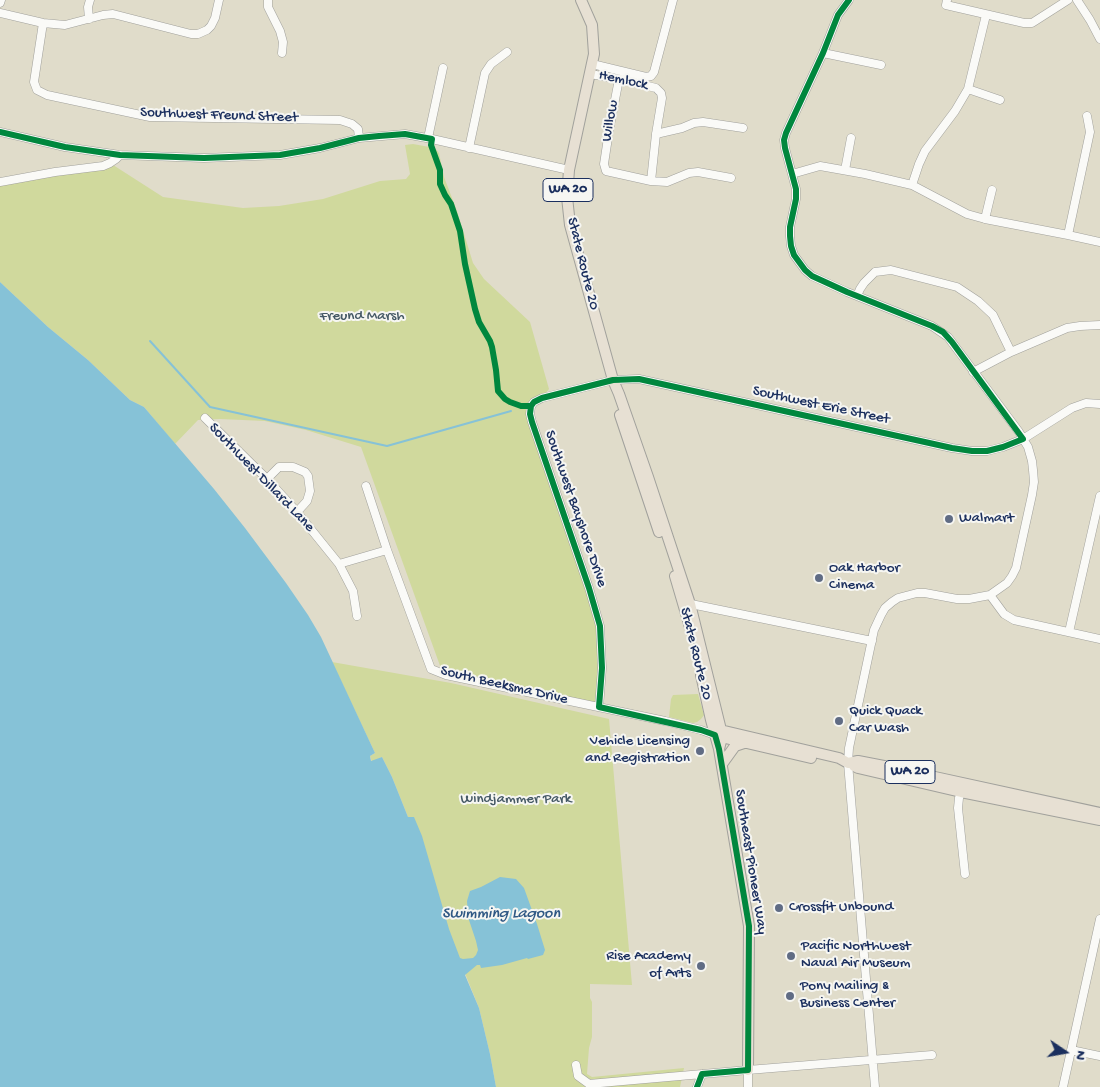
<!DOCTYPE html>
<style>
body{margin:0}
#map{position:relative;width:1100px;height:1087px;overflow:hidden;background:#e0dcca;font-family:"Gochi Hand",sans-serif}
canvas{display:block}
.north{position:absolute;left:1040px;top:1027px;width:50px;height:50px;-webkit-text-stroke:4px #f6f6f2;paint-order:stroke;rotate:102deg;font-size:14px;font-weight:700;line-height:20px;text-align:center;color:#1b2f5e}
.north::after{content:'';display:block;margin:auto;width:18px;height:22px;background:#1b2f5e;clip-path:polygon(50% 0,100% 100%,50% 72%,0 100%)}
</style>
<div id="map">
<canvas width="1100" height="1087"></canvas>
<div class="north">N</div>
</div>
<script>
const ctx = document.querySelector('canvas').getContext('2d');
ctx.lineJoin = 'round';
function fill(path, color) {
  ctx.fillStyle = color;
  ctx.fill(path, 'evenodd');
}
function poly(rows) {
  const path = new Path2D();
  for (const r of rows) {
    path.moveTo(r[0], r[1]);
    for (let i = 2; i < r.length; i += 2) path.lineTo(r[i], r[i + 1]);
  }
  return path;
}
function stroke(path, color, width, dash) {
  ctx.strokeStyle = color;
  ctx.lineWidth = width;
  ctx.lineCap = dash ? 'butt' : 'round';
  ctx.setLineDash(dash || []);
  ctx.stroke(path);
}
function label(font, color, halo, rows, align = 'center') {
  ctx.font = font + ' "Gochi Hand",sans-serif';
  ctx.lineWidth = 4;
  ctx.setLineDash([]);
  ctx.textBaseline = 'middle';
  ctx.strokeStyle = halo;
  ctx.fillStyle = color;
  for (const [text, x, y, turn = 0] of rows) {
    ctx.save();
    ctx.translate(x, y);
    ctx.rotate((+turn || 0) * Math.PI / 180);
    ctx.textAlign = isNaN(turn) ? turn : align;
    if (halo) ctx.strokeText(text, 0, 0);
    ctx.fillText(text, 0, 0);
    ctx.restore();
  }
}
const green = poly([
 [413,144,435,148,439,153,444,177,457,211,473,263,484,279,530,322,549,389,542,398,531,406,600,626,599,707,443,674,361,447,306,430,265,421,220,419,198,420,175,444,144,407,130,400,88,360,48,327,0,282,0,182,110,163,163,197,243,208,279,206,323,199,380,181,406,179,410,174,405,145],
 [332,662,451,683,609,719,632,985,590,984,590,998,592,1002,592,1037,589,1048,587,1074,592,1077,684,1068,680,1087,496,1087,490,1054,479,1008,454,946,408,817,392,777,382,757,372,762,370,756,375,753],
 [698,694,704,715,701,719,697,722,693,723,669,717,671,699,673,695]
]);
const water = poly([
 [0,282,48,327,88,360,130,400,144,407,214,489,245,528,286,583,308,615,321,637,375,753,370,756,371,761,382,757,392,777,408,817,414,817,422,836,449,929,460,958,463,959,473,958,476,955,478,950,476,941,468,917,467,901,470,891,481,887,500,877,516,879,524,888,537,924,545,950,543,955,528,959,527,958,502,965,481,968,480,965,477,965,465,975,479,1008,490,1054,496,1087,0,1087]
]);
const stream = poly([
 [150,341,210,407,387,446,511,411]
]);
const minor = poly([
 [268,0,268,7,280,31,283,42,282,53],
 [849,0,838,15,823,53,786,133,784,140,785,148,796,189,796,199,790,227,790,236,791,246,794,255,805,270,812,276,847,292,932,326,948,337,1019,432,1028,447,1032,461,1033,470,1034,482,1032,495,1016,568,1012,576,1007,583,990,595,969,599,957,599,925,593,917,593,898,598,892,602,885,608,881,615,874,630,849,748,848,763,875,1087],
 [947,0,946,5,1024,23,1032,23,1068,0],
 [1077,0,1090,20,1100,39],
 [0,3,1,0],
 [0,13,43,23,65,25,103,15,113,14,191,34,198,34,207,30,211,26,215,18,219,0],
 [89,19,88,7,90,0],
 [43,23,34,82,37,90,47,95,150,117,340,120,352,124,358,129,359,138],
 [823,53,881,65],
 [592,64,646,77,651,76,654,72,673,0],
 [590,74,619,79,656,88,661,93,662,98,656,134,651,181],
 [619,79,609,131,604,164,606,171,651,181,667,182,689,173,698,172,731,178],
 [968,89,1000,100],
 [0,132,65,147,120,155,204,158,280,155,320,148,359,138,405,134,432,139,569,170],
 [656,134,682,128,694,123,703,122,743,128],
 [428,138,443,68],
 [469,148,485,73,491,64,507,52],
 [845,170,851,138],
 [792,174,820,166,865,174,912,185,967,214,985,219,1068,235,1100,242],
 [0,182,55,172,103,166,110,163,116,159,120,155],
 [912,185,919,164,925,151,955,111,968,89,986,15],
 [985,219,992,190],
 [1068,235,1090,132,1087,116],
 [857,296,860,289,864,283,875,272,891,270,957,287,978,301,993,315,1011,352],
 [973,372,1011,352,1067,328,1080,326,1100,325],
 [205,418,267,479,297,512,339,564,353,591,357,616],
 [267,479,279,467,293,467,305,472,308,476,310,491,307,501,297,512],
 [366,486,387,550,431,669,446,675,665,721,701,730,715,735],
 [339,564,387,550],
 [990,595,1004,614,1014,620,1100,639],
 [686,603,872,641],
 [1069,632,1100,496],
 [599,707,602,668,600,626,589,588,532,422,530,414,531,406,534,402,542,398,613,380,639,379,952,448,972,451,987,451,1003,447,1023,439,1072,408,1086,403,1100,404],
 [965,874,958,808,959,798,961,792,965,789],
 [1071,1050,1100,1056],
 [576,1065,578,1076,589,1084,748,1070,932,1055],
 [697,1087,702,1074],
 [748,1087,748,1070],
 [1063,1087,1100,919]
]);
const major = poly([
 [581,0,592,25,594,54,569,170,567,197,570,225,613,380,619,394,648,477,690,604,721,730,722,737,719,749],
 [620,415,659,532],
 [675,576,690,627],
 [701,675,711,720,719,749,749,926,748,1070],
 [716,729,839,758,848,763,858,761,889,767,1100,813],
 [721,737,811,758],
 [722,764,735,746,744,743],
 [854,766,858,768,961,792,1100,820]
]);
const cycleway = poly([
 [0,132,65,147,120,155,204,158,280,155,320,148,359,138,379,136,405,134,432,139,431,145,440,170,440,184,445,195,451,204,460,231,465,264,475,309,479,322,490,341,492,347,496,370,498,391,505,399,510,402,521,406,531,406],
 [697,1087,702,1074,748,1070,749,926,719,749,715,735,701,730,599,707,602,668,600,626,589,588,532,422,530,414,531,406,534,402,542,398,613,380,639,379,952,448,972,451,987,451,1003,447,1023,439,952,342,943,332,932,326,847,292,812,276,805,270,794,255,791,246,790,236,790,227,796,199,796,189,785,148,784,140,786,133,823,53,838,15,849,0]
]);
const markers = [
 [949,519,5,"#606c84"],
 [819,578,5,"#606c84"],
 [839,721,5,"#606c84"],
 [700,751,5,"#606c84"],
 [779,908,5,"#606c84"],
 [791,956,5,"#606c84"],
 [701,966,5,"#606c84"],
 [790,996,5,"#606c84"]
];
const shields = [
 [568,190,50],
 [910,772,50]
];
const shieldNames = [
 ["WA 20",568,190],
 ["WA 20",910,772]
];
const streetNames = [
 ["Hemlock",623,81,12],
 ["Southwest Freund Street",219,116,2],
 ["Willow",611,121,-80],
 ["State Route 20",582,264,76],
 ["Southwest Erie Street",821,406,12],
 ["Southwest Dillard Lane",261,478,46],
 ["Southwest Bayshore Drive",575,509,71],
 ["State Route 20",695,654,76],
 ["South Beeksma Drive",504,686,13],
 ["Southeast Pioneer Way",750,862,81]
];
const parkNames = [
 ["Freund Marsh",362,317],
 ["Windjammer Park",516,800]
];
const poiNames = [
 ["Walmart",959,519],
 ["Oak Harbor",829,569],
 ["Cinema",829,586],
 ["Quick Quack",849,712],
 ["Car Wash",849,729],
 ["Vehicle Licensing",690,742,"right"],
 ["and Registration",690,759,"right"],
 ["Crossfit Unbound",789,908],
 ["Pacific Northwest",801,947],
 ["Naval Air Museum",801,964],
 ["Rise Academy",691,957,"right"],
 ["of Arts",691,974,"right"],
 ["Pony Mailing &",800,987],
 ["Business Center",800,1004]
];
const waterNames = [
 ["Swimming Lagoon",501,915]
];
fill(green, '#d0d99d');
fill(water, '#86c2d7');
stroke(stream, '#86c2d7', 2);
stroke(minor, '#a1a19c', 9);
stroke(major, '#a1a19c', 12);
stroke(minor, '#fafaf7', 8);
stroke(major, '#e7e0d3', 10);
stroke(cycleway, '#00873e', 6);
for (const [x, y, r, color] of markers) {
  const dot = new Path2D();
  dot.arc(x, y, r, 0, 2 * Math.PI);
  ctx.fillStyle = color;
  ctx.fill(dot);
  stroke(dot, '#f6f6f2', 2);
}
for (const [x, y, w] of shields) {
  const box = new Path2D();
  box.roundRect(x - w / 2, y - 11.5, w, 23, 4);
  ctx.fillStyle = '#f6f6f2';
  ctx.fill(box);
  stroke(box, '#1b2f5e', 1);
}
label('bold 14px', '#1b2f5e', null, shieldNames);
label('15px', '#1b2f5e', '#f6f6f2', streetNames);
label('15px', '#455965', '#f6f6f2', parkNames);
label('15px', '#1b2f5e', '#f6f6f2', poiNames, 'left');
label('italic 16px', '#2f5884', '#f6f6f2', waterNames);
</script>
